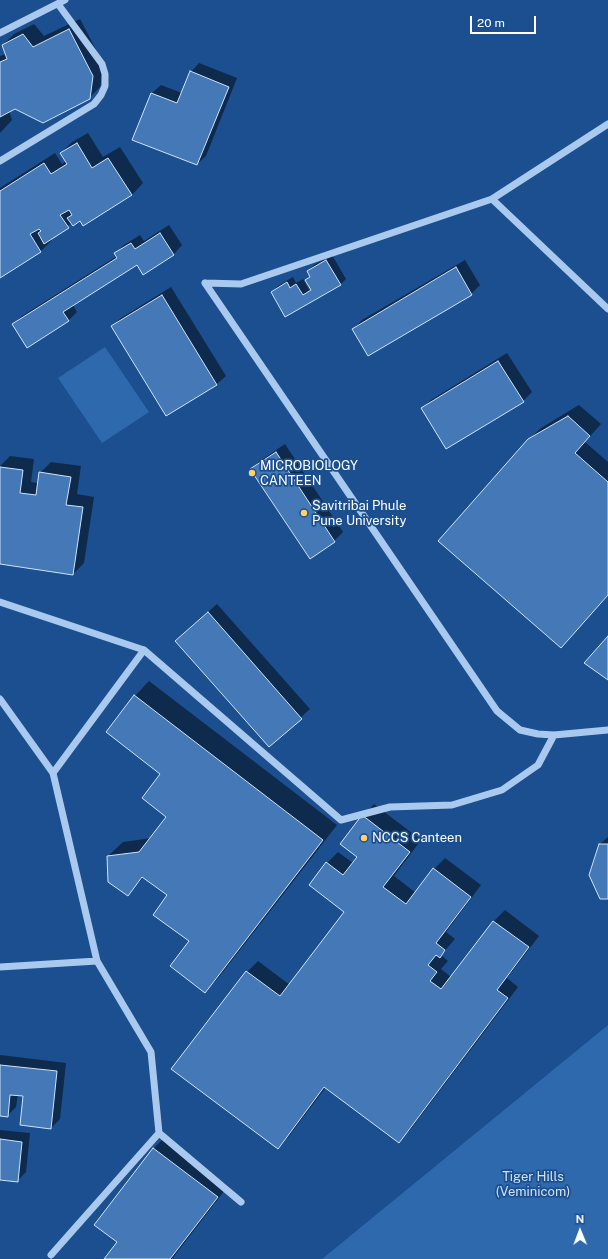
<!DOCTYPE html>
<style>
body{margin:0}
#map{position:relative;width:608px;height:1259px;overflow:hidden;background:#1b4f8f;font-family:"Public Sans",sans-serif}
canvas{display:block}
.north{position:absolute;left:560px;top:1211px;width:40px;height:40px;-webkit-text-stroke:3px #1b4f8f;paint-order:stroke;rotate:359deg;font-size:11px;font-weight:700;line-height:16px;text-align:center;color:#fff}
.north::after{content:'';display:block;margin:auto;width:14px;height:18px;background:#fff;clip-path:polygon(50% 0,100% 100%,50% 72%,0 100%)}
.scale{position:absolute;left:470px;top:16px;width:66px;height:18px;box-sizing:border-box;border:2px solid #fff;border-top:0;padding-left:5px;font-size:12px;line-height:14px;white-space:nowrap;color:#fff;-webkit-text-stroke:3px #1b4f8f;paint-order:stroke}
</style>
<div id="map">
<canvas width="608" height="1259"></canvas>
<div class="north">N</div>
<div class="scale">20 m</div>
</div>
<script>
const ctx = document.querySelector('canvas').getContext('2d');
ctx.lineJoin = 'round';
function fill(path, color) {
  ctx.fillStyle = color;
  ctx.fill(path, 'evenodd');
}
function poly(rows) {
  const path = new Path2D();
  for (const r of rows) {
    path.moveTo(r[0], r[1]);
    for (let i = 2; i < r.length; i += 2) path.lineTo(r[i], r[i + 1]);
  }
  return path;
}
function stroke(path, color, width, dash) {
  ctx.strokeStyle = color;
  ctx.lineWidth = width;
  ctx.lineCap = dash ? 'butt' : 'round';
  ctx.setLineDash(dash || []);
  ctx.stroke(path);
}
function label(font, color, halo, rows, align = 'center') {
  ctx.font = font + ' "Public Sans",sans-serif';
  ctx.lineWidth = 3.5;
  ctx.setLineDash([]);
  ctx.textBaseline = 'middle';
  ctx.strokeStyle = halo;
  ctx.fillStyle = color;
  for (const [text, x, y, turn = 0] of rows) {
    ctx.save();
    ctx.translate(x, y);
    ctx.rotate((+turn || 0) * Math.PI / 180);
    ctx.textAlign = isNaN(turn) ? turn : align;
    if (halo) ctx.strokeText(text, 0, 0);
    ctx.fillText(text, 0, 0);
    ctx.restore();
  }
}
const green = poly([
 [105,347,149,412,102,443,58,378],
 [608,1025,608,1259,322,1259]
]);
const shadow = poly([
 [80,19,104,65,100,87,89,98,15,108,9,111,12,120,0,133,0,56,6,54,3,45,14,34,34,24,44,36],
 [199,63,237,78,206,156,197,164,152,93,161,85,182,93,191,72],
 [88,133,103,157,120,147,143,183,132,195,72,223,51,238,52,240,41,251,0,276,0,188,55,153,62,164,66,161,61,153,72,142],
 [169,225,182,245,174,254,143,273,137,264,73,305,77,312,69,320,28,347,13,324,22,316,117,256,115,253,124,245,140,235,144,241],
 [332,255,346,279,340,285,286,316,272,292,278,286,293,277,296,283,303,279,309,290,311,288,306,280,311,275,308,271,314,265],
 [465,260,480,285,471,294,353,329,362,320],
 [171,287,226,376,217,384,167,415,112,326,121,318],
 [507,353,532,392,523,401,422,409,431,400],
 [579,405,601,424,585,442,608,462,608,595,561,647,529,439,541,428],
 [285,444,343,532,334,541,251,469,260,461],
 [10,456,34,459,31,482,38,483,40,473,51,462,81,466,77,494,94,497,84,563,73,574,0,563,0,466],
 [217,604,310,709,269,746,185,632],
 [149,681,337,825,219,977,205,992,190,941,168,895,144,877,127,894,108,856,123,842,151,838,168,817,162,774,135,696],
 [374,804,421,840,394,876,416,893,434,869,445,858,481,885,446,932,455,939,441,955,448,961,441,969,451,977,494,921,505,910,539,936,507,978,518,987,410,1130,398,1141,326,1087,289,1136,278,1147,247,972,258,961,290,985,346,911,327,863,338,852,353,863,358,857,363,816],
 [608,837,608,898,600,844],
 [0,1055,66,1063,60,1119,51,1128,24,1095,18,1094,16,1107,7,1116,0,1115],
 [0,1130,30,1133,26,1172,17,1181,0,1179],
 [165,1137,228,1186,172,1259,105,1259,118,1242,95,1225,154,1148]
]);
const building = poly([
 [69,29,93,76,90,99,43,123,15,109,0,117,0,62,7,59,2,45,23,34,33,47,69,29],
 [190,71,229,87,197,165,132,140,151,93,177,103,190,71],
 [77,143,92,168,108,158,132,195,83,226,80,221,73,226,67,218,72,215,69,210,60,215,69,228,44,244,38,233,41,231,39,229,30,234,41,252,0,278,0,191,44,163,51,174,67,164,60,153,77,143],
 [160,233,174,255,143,275,137,265,63,312,69,321,27,348,12,324,117,258,114,253,131,243,135,249,160,233],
 [326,260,341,285,285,317,271,292,287,282,290,288,296,284,303,295,311,290,305,280,310,277,307,271,326,260],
 [456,267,472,295,368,356,352,329,456,267],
 [162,295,217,385,166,416,111,326,162,295],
 [498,361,524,402,446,449,421,408,498,361],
 [568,416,590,436,575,453,608,482,608,595,561,648,438,541,528,439,568,416],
 [276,452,335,542,310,559,250,469,276,452],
 [0,467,23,470,20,493,36,495,39,472,71,477,66,505,83,507,73,575,0,564,0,467],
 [208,612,302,719,269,747,175,641,208,612],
 [608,636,608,680,584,663,608,636],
 [134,695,323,840,205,993,170,966,189,941,153,915,167,895,142,877,128,896,108,882,107,856,139,852,166,817,142,798,160,774,106,732,134,695],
 [362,815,410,852,383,887,406,904,433,868,471,897,436,943,445,950,440,958,436,955,428,965,437,972,430,981,441,989,493,921,529,947,497,990,508,998,399,1143,324,1087,278,1149,171,1069,246,971,280,996,344,912,309,885,326,862,343,875,357,857,340,844,362,815],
 [599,844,608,844,608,899,600,899,589,875,599,844],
 [0,1065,57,1071,51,1129,20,1125,23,1096,10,1095,8,1117,0,1116,0,1065],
 [0,1139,22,1142,18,1182,0,1180,0,1139],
 [153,1148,218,1197,170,1259,104,1259,117,1242,94,1225,153,1148]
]);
const minor = poly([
 [0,33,65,0],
 [0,161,94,104,101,95,105,86,105,74,102,64,58,4],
 [492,199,608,309],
 [205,283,497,711,520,730,538,734,554,735,608,730],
 [205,283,241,284,492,199,608,124],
 [0,602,144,650,341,820,390,807,452,805,502,790,538,765,554,735],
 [0,699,53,773,97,961,0,967],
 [53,773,144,650],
 [97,961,151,1052,159,1133,241,1202],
 [51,1255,159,1133]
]);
const markers = [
 [252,473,4,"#ffd166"],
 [304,513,4,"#ffd166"],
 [364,838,4,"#ffd166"]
];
const poiNames = [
 ["MICROBIOLOGY",260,466],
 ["CANTEEN",260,481],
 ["Savitribai Phule",312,506],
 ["Pune University",312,521],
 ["NCCS Canteen",372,838]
];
const parkNames = [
 ["Tiger Hills",533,1177],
 ["(Veminicom)",533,1192]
];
fill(green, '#2e69ad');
fill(shadow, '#0007');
fill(building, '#4478b7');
stroke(building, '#cfe3fa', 1);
stroke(minor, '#a9c9ee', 7);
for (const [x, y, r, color] of markers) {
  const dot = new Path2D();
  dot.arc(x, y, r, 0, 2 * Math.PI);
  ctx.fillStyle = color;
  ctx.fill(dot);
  stroke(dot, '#1b4f8f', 1.5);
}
label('13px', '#fff', '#1b4f8f', poiNames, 'left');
label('13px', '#cfe3fa', '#1b4f8f', parkNames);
</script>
